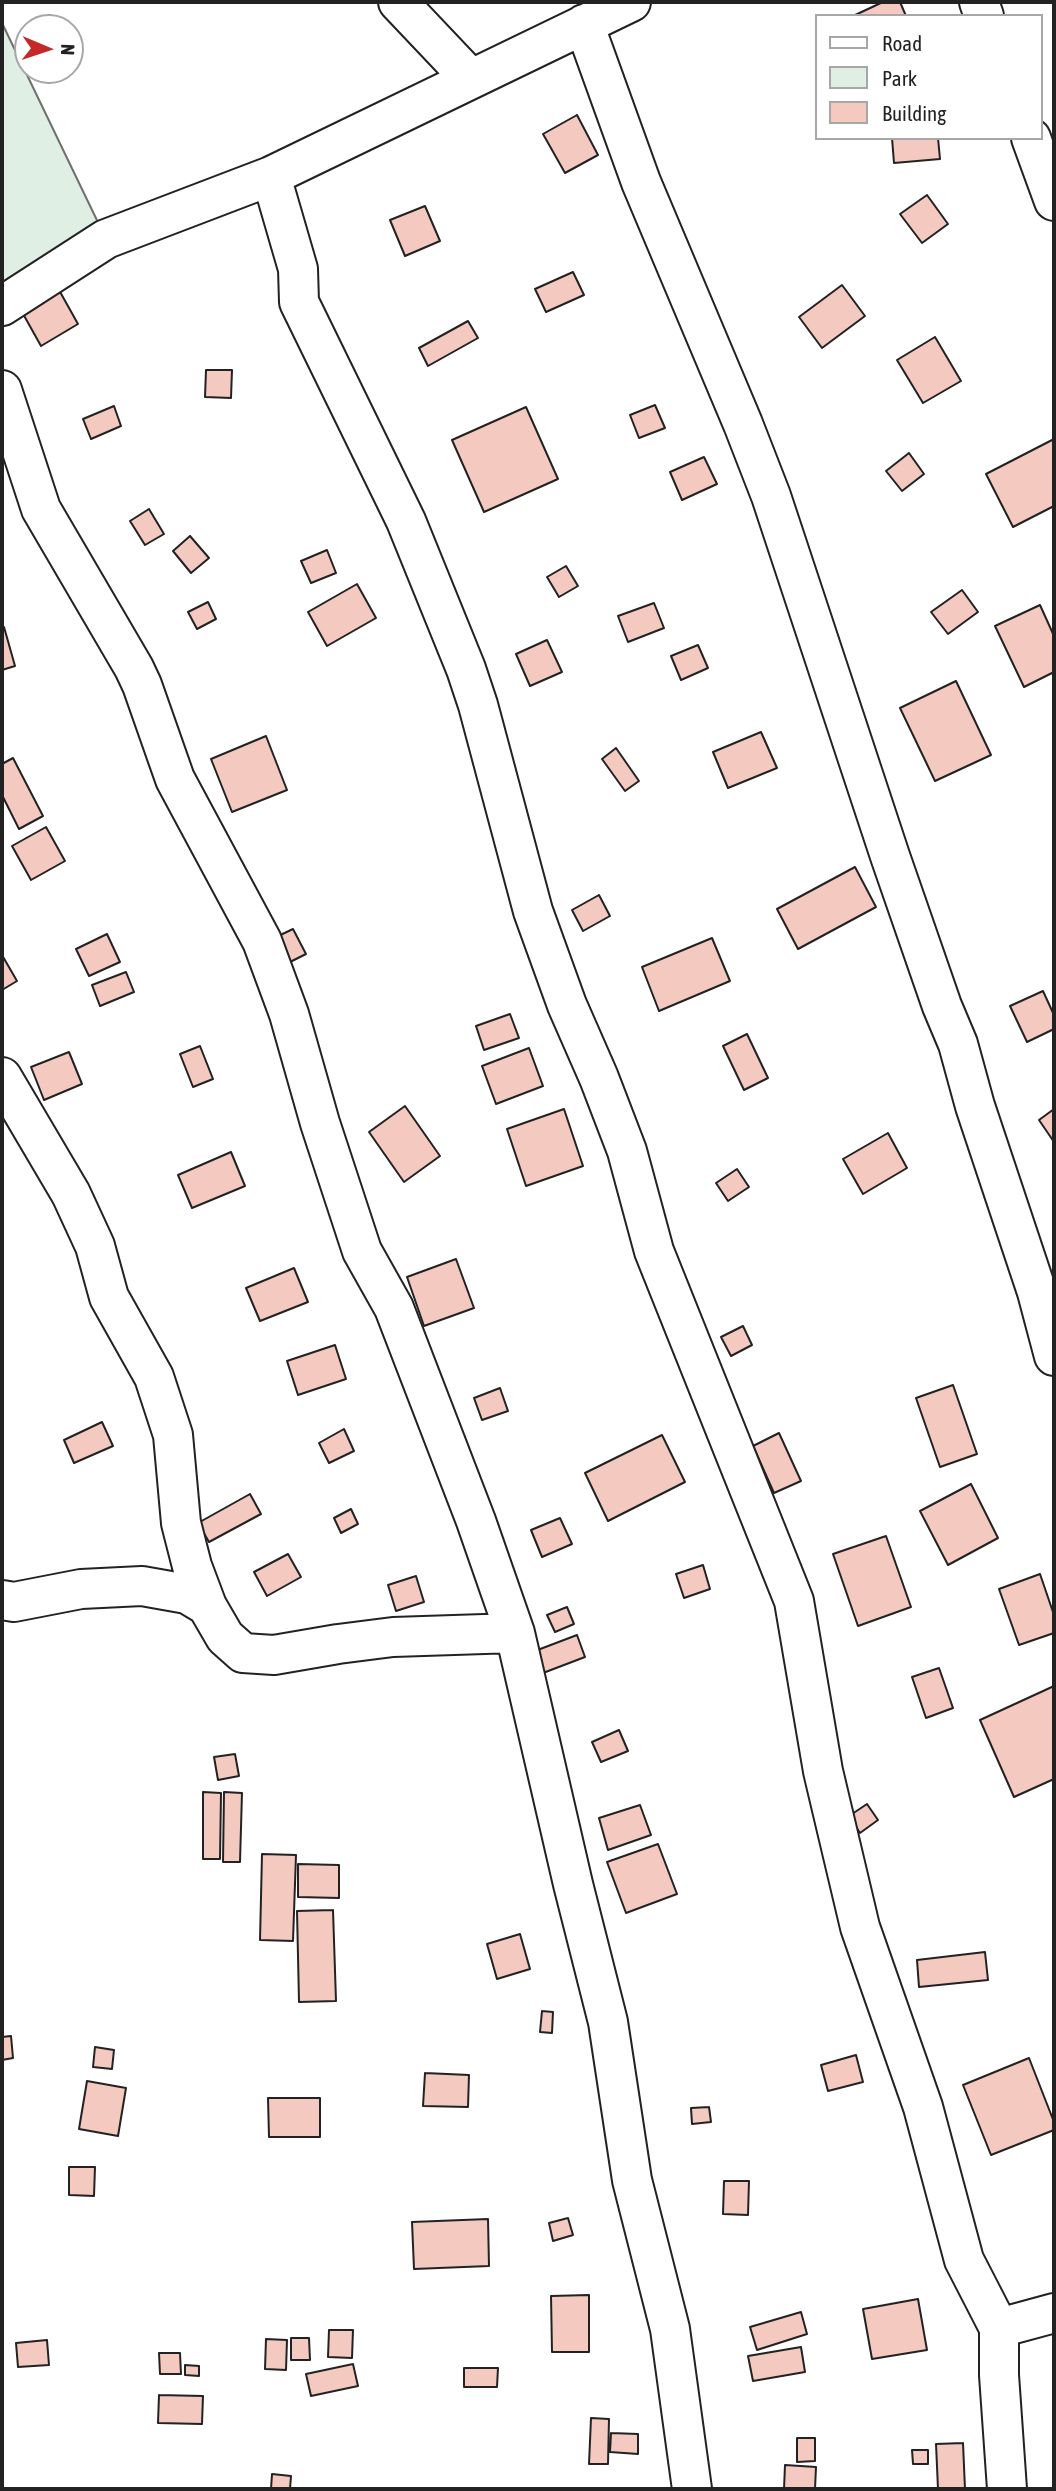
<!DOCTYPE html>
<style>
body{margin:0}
#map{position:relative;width:1056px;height:2491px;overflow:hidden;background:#fff;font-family:"Asap Condensed",sans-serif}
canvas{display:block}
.frame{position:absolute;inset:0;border:4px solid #222;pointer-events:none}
.legend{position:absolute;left:815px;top:14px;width:228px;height:126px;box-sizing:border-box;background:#fff;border:2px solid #a7a7a7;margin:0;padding:9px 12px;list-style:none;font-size:21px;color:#222}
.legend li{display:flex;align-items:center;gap:14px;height:35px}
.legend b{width:35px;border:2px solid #a7a7a7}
.north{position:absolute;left:14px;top:14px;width:70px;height:70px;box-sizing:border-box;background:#fff;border:2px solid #a7a7a7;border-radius:50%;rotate:92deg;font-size:19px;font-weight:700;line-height:28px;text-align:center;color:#222}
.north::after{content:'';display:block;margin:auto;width:24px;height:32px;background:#c62828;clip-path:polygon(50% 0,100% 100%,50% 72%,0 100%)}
</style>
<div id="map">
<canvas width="1056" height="2491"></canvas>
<div class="frame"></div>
<ul class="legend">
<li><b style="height:9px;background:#fff"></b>Road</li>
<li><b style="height:19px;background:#e0efe3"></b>Park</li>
<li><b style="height:19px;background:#f3c9c0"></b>Building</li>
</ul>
<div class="north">N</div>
</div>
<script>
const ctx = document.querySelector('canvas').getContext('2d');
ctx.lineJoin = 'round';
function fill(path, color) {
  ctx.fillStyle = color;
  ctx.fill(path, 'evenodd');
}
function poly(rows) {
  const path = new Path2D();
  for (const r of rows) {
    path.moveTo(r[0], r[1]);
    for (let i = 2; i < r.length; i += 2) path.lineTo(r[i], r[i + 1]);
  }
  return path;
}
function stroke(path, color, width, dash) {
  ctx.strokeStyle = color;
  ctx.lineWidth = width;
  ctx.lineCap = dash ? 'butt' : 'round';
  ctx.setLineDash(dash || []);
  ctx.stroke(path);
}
const green = poly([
 [2,23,106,239,2,306,2,23]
]);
const building = poly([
 [883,2,900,2,906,16,853,16,883,2],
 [577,115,598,155,565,173,543,134,577,115],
 [892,138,938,138,940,159,894,163,892,138],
 [927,195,948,224,922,243,900,214,927,195],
 [425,206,440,241,405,256,390,220,425,206],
 [573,272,584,295,546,312,535,289,573,272],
 [842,285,865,316,822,348,799,317,842,285],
 [59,290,78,324,41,346,22,312,59,290],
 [468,321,478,338,428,366,419,348,468,321],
 [935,337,961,381,923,403,897,360,935,337],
 [206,370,232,370,231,398,205,397,206,370],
 [655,405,665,428,639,438,630,415,655,405],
 [114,406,121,426,91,439,83,419,114,406],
 [526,407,558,479,484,512,452,440,526,407],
 [1054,439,1054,506,1013,527,986,474,1054,439],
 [909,453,924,474,902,491,886,471,909,453],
 [704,457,717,484,682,500,670,472,704,457],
 [149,509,164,534,145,545,130,521,149,509],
 [190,536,209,558,191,573,173,551,190,536],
 [327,550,336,573,311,583,301,561,327,550],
 [566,566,578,586,559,597,547,577,566,566],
 [357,584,376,618,327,646,308,612,357,584],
 [962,590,978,612,948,634,931,612,962,590],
 [208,602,216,619,197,629,188,612,208,602],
 [654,603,664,628,628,642,618,616,654,603],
 [1040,605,1054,636,1054,672,1024,687,995,626,1040,605],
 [4,627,15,666,2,670,2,628,4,627],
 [547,640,562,672,530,686,516,654,547,640],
 [698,645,708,668,681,680,671,656,698,645],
 [956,681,991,755,935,781,900,708,956,681],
 [761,732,777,768,728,788,713,752,761,732],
 [266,736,287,790,232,812,211,759,266,736],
 [616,748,639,781,625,791,602,759,616,748],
 [13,758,43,816,19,829,2,795,2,764,13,758],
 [46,827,65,861,31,880,12,846,46,827],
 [855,867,876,907,798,949,777,909,855,867],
 [599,895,610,916,583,931,572,910,599,895],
 [293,929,306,954,286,964,274,938,293,929],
 [107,934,120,962,89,976,76,949,107,934],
 [712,938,730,981,659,1011,642,967,712,938],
 [2,955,17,981,2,990,2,955],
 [126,972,134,992,100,1006,92,985,126,972],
 [1043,991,1054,1015,1054,1029,1027,1042,1010,1006,1043,991],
 [510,1014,519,1038,484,1050,476,1026,510,1014],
 [747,1034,768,1078,744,1090,723,1046,747,1034],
 [200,1046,213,1079,193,1087,180,1054,200,1046],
 [529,1048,543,1086,496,1104,482,1066,529,1048],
 [69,1052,82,1084,44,1100,31,1067,69,1052],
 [405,1106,440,1156,404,1182,369,1132,405,1106],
 [564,1109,583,1166,526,1186,507,1129,564,1109],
 [1054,1109,1054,1142,1039,1120,1054,1109],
 [888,1133,907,1168,863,1194,843,1159,888,1133],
 [231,1152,245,1186,192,1208,178,1175,231,1152],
 [737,1169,749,1187,728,1201,716,1183,737,1169],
 [456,1259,474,1308,424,1326,407,1277,456,1259],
 [294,1268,308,1302,260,1321,246,1288,294,1268],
 [743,1326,752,1345,731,1356,721,1337,743,1326],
 [335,1345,346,1379,298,1395,287,1361,335,1345],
 [953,1385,977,1454,940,1467,916,1398,953,1385],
 [500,1388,508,1411,482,1420,474,1398,500,1388],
 [102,1422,113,1446,74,1463,64,1440,102,1422],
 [344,1429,354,1451,329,1463,319,1443,344,1429],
 [779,1433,801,1481,774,1493,753,1446,779,1433],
 [662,1435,685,1482,608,1521,585,1473,662,1435],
 [971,1484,998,1538,948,1565,920,1511,971,1484],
 [250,1494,261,1514,209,1542,198,1523,250,1494],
 [351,1509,358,1524,341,1533,334,1518,351,1509],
 [560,1518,572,1544,542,1557,531,1530,560,1518],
 [886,1536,911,1607,858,1626,833,1554,886,1536],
 [288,1554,301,1577,267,1596,254,1572,288,1554],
 [703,1565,710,1589,684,1598,676,1574,703,1565],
 [1040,1574,1054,1615,1054,1633,1019,1645,999,1589,1040,1574],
 [416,1576,424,1602,396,1611,388,1585,416,1576],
 [567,1607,574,1624,555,1632,547,1615,567,1607],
 [577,1635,585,1657,543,1673,535,1651,577,1635],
 [939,1668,953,1708,926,1718,912,1677,939,1668],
 [1054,1686,1054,1779,1014,1797,980,1720,1054,1686],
 [619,1730,628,1751,601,1762,592,1742,619,1730],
 [235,1754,239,1776,218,1780,214,1757,235,1754],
 [203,1792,221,1793,220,1859,203,1859,203,1792],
 [224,1792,242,1793,240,1862,223,1862,224,1792],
 [867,1804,878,1820,860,1833,849,1816,867,1804],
 [640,1805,651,1835,608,1850,599,1818,640,1805],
 [658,1844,677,1894,626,1913,607,1862,658,1844],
 [262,1854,296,1855,293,1941,260,1940,262,1854],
 [298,1864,339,1865,339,1898,298,1897,298,1864],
 [333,1910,336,2001,299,2002,297,1911,333,1910],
 [520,1934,530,1969,497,1979,487,1944,520,1934],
 [985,1952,988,1980,919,1987,917,1960,985,1952],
 [542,2011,553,2012,552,2033,540,2032,542,2011],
 [11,2036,13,2058,2,2060,2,2037,11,2036],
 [95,2047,114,2050,112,2069,93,2067,95,2047],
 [856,2055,863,2082,828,2091,821,2065,856,2055],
 [1029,2058,1054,2122,1054,2130,991,2155,963,2085,1029,2058],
 [425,2073,469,2075,468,2107,423,2106,425,2073],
 [87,2081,126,2088,118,2136,79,2129,87,2081],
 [268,2098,320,2098,320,2137,269,2137,268,2098],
 [709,2107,711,2122,692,2124,691,2108,709,2107],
 [69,2167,95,2167,94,2196,69,2195,69,2167],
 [724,2181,749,2181,748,2215,723,2214,724,2181],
 [568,2218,573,2235,553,2241,549,2223,568,2218],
 [488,2219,489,2266,414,2269,412,2222,488,2219],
 [589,2295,589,2352,552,2352,551,2296,589,2295],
 [918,2299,927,2350,872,2359,863,2309,918,2299],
 [801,2312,807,2334,757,2350,750,2327,801,2312],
 [329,2330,353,2330,352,2358,328,2357,329,2330],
 [291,2338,309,2338,310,2360,291,2360,291,2338],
 [266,2339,287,2340,286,2370,265,2369,266,2339],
 [47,2340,49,2365,18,2367,16,2343,47,2340],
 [801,2347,805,2372,753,2381,748,2356,801,2347],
 [159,2353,180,2353,181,2374,160,2374,159,2353],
 [353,2364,358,2386,311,2396,306,2374,353,2364],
 [185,2365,199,2366,199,2376,185,2375,185,2365],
 [464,2368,498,2368,497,2387,464,2387,464,2368],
 [159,2395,203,2396,202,2424,158,2423,159,2395],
 [591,2418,609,2419,608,2464,589,2464,591,2418],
 [611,2433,638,2434,638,2454,610,2452,611,2433],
 [797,2438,815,2438,815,2461,797,2462,797,2438],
 [963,2443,965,2489,938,2489,936,2444,963,2443],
 [912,2450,928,2450,928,2464,913,2464,912,2450],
 [785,2465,816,2467,815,2489,784,2489,785,2465],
 [272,2474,291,2476,290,2489,271,2489,272,2474]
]);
const minor = poly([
 [398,2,470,78],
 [979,2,984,16],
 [584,24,641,182,743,424,771,496,890,856,942,1006,958,1044,975,1106,1037,1292,1054,1356],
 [1031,138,1054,201],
 [271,176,298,269,299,302,406,521,466,669,478,705,533,911,567,1005,599,1078,627,1151,654,1251,794,1601,823,1771,860,1927,923,2107,964,2260,999,2328,999,2375,1007,2489],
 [2,306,106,239,271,176,631,2],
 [2,390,41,509,134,668,142,685,175,779,262,941,289,1014,320,1123,362,1251,394,1308,476,1521,515,1633,573,1884,608,2022,632,2180,670,2329,692,2489],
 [2,1077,71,1194,95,1246,109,1297,154,1377,173,1435,181,1523,192,1566,207,1606,225,1637,243,1653,274,1655,338,1644,393,1637,515,1633],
 [2,1600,14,1602,81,1589,142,1586,187,1594,207,1606],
 [999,2328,1054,2313]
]);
fill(green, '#e0efe3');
stroke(green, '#6f6f6f', 2);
fill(building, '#f3c9c0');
stroke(building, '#222', 2);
stroke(minor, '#222', 42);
stroke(minor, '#fff', 38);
</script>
